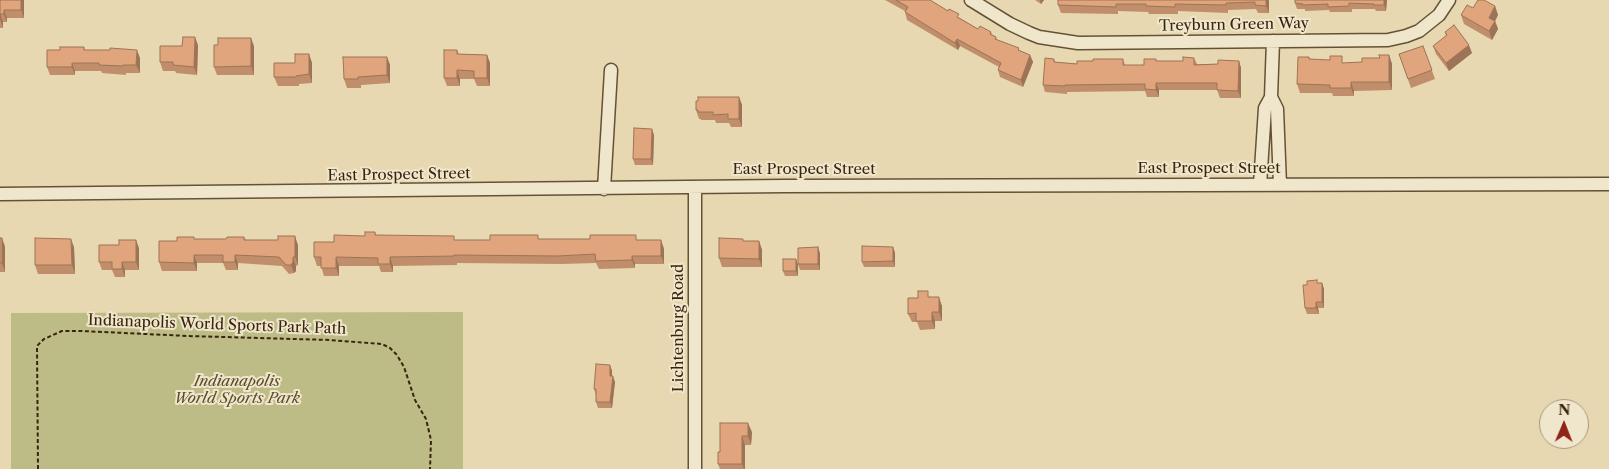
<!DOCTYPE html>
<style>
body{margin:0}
#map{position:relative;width:1609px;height:469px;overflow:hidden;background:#e7d8b1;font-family:"Libre Caslon Text",serif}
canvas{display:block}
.north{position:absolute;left:1539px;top:399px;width:50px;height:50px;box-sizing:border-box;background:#efe6cc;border:1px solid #a69980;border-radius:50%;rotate:1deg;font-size:14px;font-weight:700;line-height:20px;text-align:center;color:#39250d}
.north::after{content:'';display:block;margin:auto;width:18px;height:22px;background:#8f2418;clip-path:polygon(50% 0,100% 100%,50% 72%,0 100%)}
</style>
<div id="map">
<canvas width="1609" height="469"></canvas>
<div class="north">N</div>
</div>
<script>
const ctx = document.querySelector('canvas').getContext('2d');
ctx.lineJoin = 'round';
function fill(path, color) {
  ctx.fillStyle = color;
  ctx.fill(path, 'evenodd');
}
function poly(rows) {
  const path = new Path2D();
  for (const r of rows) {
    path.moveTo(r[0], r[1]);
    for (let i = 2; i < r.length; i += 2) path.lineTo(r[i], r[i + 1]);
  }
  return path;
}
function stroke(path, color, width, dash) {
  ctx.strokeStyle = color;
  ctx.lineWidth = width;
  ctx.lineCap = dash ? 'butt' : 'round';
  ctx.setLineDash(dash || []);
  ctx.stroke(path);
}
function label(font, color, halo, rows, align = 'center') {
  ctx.font = font + ' "Libre Caslon Text",serif';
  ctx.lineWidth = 4;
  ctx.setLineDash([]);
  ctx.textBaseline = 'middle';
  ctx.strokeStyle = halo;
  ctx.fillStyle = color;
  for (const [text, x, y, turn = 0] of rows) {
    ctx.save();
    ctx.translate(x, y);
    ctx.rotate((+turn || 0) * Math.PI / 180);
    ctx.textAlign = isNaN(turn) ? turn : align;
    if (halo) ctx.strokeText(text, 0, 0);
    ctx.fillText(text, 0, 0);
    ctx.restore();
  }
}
const green = poly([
 [463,312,463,469,11,469,11,313]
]);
const path = poly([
 [38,469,37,346,44,339,62,331,82,331,188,336,330,340,382,344,390,348,397,355,404,367,415,400,426,419,431,440,430,469]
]);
const minor = poly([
 [971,0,1010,24,1029,33,1039,37,1078,43,1388,40,1406,36,1419,31,1439,15,1449,0],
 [1273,41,1271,97,1277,109,1280,185],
 [1260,185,1265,108,1271,97],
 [695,188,695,469],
 [604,189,611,70],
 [0,194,785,186,1609,184]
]);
const wall = poly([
 [0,0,24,0,24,18,7,18,7,22,3,22,3,28,0,28],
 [885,0,930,0,978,29,991,32,992,35,996,37,997,40,1030,55,1033,62,1023,87,1000,77,998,70,999,67,960,46,958,50,907,20,905,12,905,11],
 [1035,0,1044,0,1041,4],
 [1269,0,1269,13,1258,13,1256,9,1228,10,1228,13,1178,11,1178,14,1149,14,1148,12,1118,11,1118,14,1061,13,1058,5],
 [1387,0,1386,11,1376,11,1375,9,1352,9,1352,12,1330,12,1329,10,1305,11,1305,9,1297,9,1295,3],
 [1495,6,1498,15,1495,21,1498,29,1492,40,1464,24,1461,15,1473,8],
 [1445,32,1472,53,1449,71,1436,54,1433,46,1446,36],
 [198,45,197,75,176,73,175,71,163,71,160,62,182,46],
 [254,46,254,75,217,75,214,67],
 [1423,46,1435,79,1411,88,1399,54],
 [84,47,85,50,140,58,140,73,126,73,126,75,102,73,101,71,75,71,75,75,50,75,47,67,60,50],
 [457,50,459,54,487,55,490,63,490,86,477,86,474,79,460,79,460,86,447,86,444,78],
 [309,54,312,63,312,83,299,84,299,86,278,86,274,77],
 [1389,55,1392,64,1392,90,1354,91,1354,96,1333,96,1332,93,1300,93,1297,84,1309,57,1310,59,1344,63,1362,62],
 [387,57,390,65,390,83,361,85,361,88,347,88,344,79],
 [1194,58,1197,64,1218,64,1239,61,1241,68,1241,98,1220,98,1217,90,1159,90,1159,97,1147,97,1145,91,1067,92,1067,94,1045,92,1043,85,1054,59,1055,62,1077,64,1093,61,1123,59,1125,65,1144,65,1157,61,1183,61],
 [739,97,742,105,742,127,731,127,729,123,716,123,715,120,701,120,701,119,699,119,696,110],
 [654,135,653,165,635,165,633,159],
 [375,232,376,235,455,240,661,240,664,249,664,264,635,264,635,268,599,269,596,263,561,264,457,263,457,265,393,266,393,272,381,272,379,266,339,266,339,276,324,276,321,266,317,266,314,257,334,242,365,236],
 [244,237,246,240,298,245,298,265,296,266,296,271,294,273,289,274,282,266,238,263,238,270,226,270,223,263,197,263,197,271,162,271,159,262,177,241,195,239,226,239],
 [0,238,2,238,5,247,5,272,0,272],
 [744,241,759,241,762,250,762,267,722,267,719,258],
 [119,245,139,248,139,270,125,270,125,277,115,277,112,270,102,270,99,262],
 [74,247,75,274,38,274,35,265],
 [893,247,895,253,895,267,864,267,862,262],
 [820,253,820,270,800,270,798,264],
 [796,259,798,265,798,276,785,276,783,271],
 [1318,283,1322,283,1324,289,1324,308,1318,308,1319,314,1307,314,1305,308],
 [931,297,942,306,942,321,935,321,935,329,920,330,917,322,912,322,908,314],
 [610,365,612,371,612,376,615,382,612,408,598,408,596,402,596,395,594,389],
 [720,423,752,432,751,445,745,445,745,469,720,469,718,464,720,452]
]);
const shadedWall = poly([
 [21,0,24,0,24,18,21,10],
 [1040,0,1044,0,1041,4],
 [1266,0,1269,0,1269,13,1266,6],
 [1384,0,1387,0,1386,11,1384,5],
 [1495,6,1498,15,1495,21,1498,29,1492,40,1489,31,1489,18],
 [4,10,7,18,7,22,4,14],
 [0,14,3,22,3,28,0,19],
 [195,37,198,45,197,75,194,67],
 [251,38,254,46,254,75,251,66],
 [957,39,960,46,958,50,955,43],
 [1469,45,1472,53,1449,71,1446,63],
 [137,50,140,58,140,73,136,65],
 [309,54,312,63,312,83,309,74],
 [487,55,490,63,490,86,487,78],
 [1030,55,1033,62,1023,87,1021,80],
 [1389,55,1392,64,1392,90,1389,82],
 [387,57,390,65,390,83,387,75],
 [1239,61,1241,68,1241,98,1238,91],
 [72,63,75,71,75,75,72,67],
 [457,70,460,79,460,86,457,78],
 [1351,82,1354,91,1354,96,1351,88],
 [1156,83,1159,90,1159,97,1156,90],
 [739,97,742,105,742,127,739,119],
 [652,129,654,135,653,165,651,159],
 [295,236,298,245,298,265,295,257],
 [2,238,5,247,5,272,2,263],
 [71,239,74,247,75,274,72,265],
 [136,240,139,248,139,270,136,262],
 [661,240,664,249,664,264,661,256],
 [759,241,762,250,762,267,759,259],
 [818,247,820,253,820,270,818,264],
 [893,247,895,253,895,267,893,261],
 [194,255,197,263,197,271,194,263],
 [235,255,238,263,238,270,235,262],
 [632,256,635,264,635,268,632,260],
 [293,257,296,266,296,271,294,273,291,265],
 [336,257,339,266,339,276,336,268],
 [390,257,393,266,393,272,390,264],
 [796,259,798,265,798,276,796,271],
 [122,262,125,270,125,277,122,269],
 [1322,283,1324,289,1324,308,1322,302],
 [939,297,942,306,942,321,939,312],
 [1316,302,1318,308,1319,314,1316,308],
 [932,312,935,321,935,329,932,321],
 [610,365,612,371,612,382,610,376],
 [613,376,615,382,612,408,610,402],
 [748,423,752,432,751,445,748,436],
 [742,436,745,445,745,469,744,469,742,464]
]);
const building = poly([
 [0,0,21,0,21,10,4,10,4,14,0,14,0,19,0,0],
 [896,0,930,0,948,11,949,9,959,14,957,17,978,29,980,26,991,32,990,34,996,37,995,39,1019,48,1018,50,1030,55,1021,80,998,70,1001,63,957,39,955,43,905,12,908,7,896,0],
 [1058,0,1266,0,1266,6,1255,5,1255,2,1226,3,1226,5,1175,4,1175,7,1146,6,1146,4,1116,4,1116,7,1058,5,1058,0],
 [1295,0,1384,0,1384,5,1374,5,1374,4,1349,3,1349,6,1328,7,1328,4,1303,5,1303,4,1295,3,1295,0],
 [1478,0,1484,0,1495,6,1489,18,1495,21,1489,31,1461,15,1467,5,1473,8,1478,0],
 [1454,25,1469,45,1446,63,1433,46,1447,35,1445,32,1454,25],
 [183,37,195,37,194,67,173,65,173,62,160,62,160,46,182,46,183,37],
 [218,38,251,38,251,66,214,67,214,45,218,45,218,38],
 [1423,46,1432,70,1408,79,1399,54,1423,46],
 [60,47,84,47,84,50,110,50,110,48,137,50,136,65,123,65,123,66,99,65,99,63,72,63,72,67,47,67,47,50,60,50,60,47],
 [444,50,457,50,457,54,487,55,487,78,474,78,474,71,457,70,457,78,444,78,444,50],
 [295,54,309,54,309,74,296,76,296,77,274,77,274,63,295,63,295,54],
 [1379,55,1389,55,1389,82,1351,82,1351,88,1330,88,1330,85,1297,84,1298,57,1309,57,1309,59,1330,60,1330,56,1342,56,1342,63,1362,62,1362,58,1380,58,1379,55],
 [343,57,387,57,387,75,358,77,358,79,344,79,343,57],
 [1183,57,1194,58,1194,65,1218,64,1218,60,1239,61,1238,91,1217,90,1217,83,1156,83,1156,90,1145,89,1145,84,1065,85,1065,86,1043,85,1045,58,1054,59,1054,62,1077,64,1077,61,1093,61,1093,59,1123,59,1123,65,1144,65,1144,59,1156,59,1156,61,1183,61,1183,57],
 [698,97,739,97,739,119,728,119,728,114,713,115,713,112,698,112,698,110,696,110,696,101,698,101,698,97],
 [634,128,652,129,651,159,633,159,634,128],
 [365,232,375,232,375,235,454,236,454,240,490,240,490,235,538,235,538,239,590,239,590,235,636,235,636,240,661,240,661,256,632,256,632,260,596,261,595,254,558,256,454,255,454,256,390,257,390,264,378,264,378,258,336,257,336,268,321,268,321,257,314,257,314,242,334,242,334,235,365,236,365,232],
 [278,236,295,236,295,257,293,257,293,262,291,265,286,265,279,257,235,255,235,262,223,262,223,255,194,255,194,263,159,262,159,241,177,241,177,237,194,237,194,239,226,239,227,237,244,237,244,240,278,240,278,236],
 [0,238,2,238,2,263,0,263,0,238],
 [35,238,71,239,72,265,35,265,35,238],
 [719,238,743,239,743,241,759,241,759,259,719,258,719,238],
 [119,240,136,240,136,262,122,262,122,269,112,269,112,262,99,262,99,245,119,245,119,240],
 [862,246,893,247,893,261,862,262,862,246],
 [818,247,818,264,798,264,798,248,818,247],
 [783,259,796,259,796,271,783,271,783,259],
 [1317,280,1317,283,1322,283,1322,302,1316,302,1316,308,1305,308,1303,285,1307,285,1307,281,1317,280],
 [918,291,928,291,928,297,939,297,939,312,932,312,932,321,916,321,916,313,908,314,908,298,918,298,918,291],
 [596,364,610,365,610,376,613,376,610,402,596,402,596,389,594,389,596,364],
 [720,423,748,423,748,436,742,436,742,464,718,464,718,452,720,452,720,423]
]);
const streetNames = [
 ["Treyburn Green Way",1234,25,-1],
 ["East Prospect Street",1209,169],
 ["East Prospect Street",804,170],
 ["East Prospect Street",399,175,-1],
 ["Indianapolis World Sports Park Path",217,325,2],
 ["Lichtenburg Road",679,328,-90]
];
const parkNames = [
 ["Indianapolis",237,382],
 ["World Sports Park",237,399]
];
fill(green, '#bebc86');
stroke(minor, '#645236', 15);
stroke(path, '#39250d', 2, [4, 2.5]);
stroke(minor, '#efe6cc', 12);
fill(wall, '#c18e6b');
fill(shadedWall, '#9d7457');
fill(building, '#e0a57c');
stroke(building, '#9d7457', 1);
label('15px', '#39250d', '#efe6cc', streetNames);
label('italic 15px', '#5a4b2b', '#efe6cc', parkNames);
</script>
